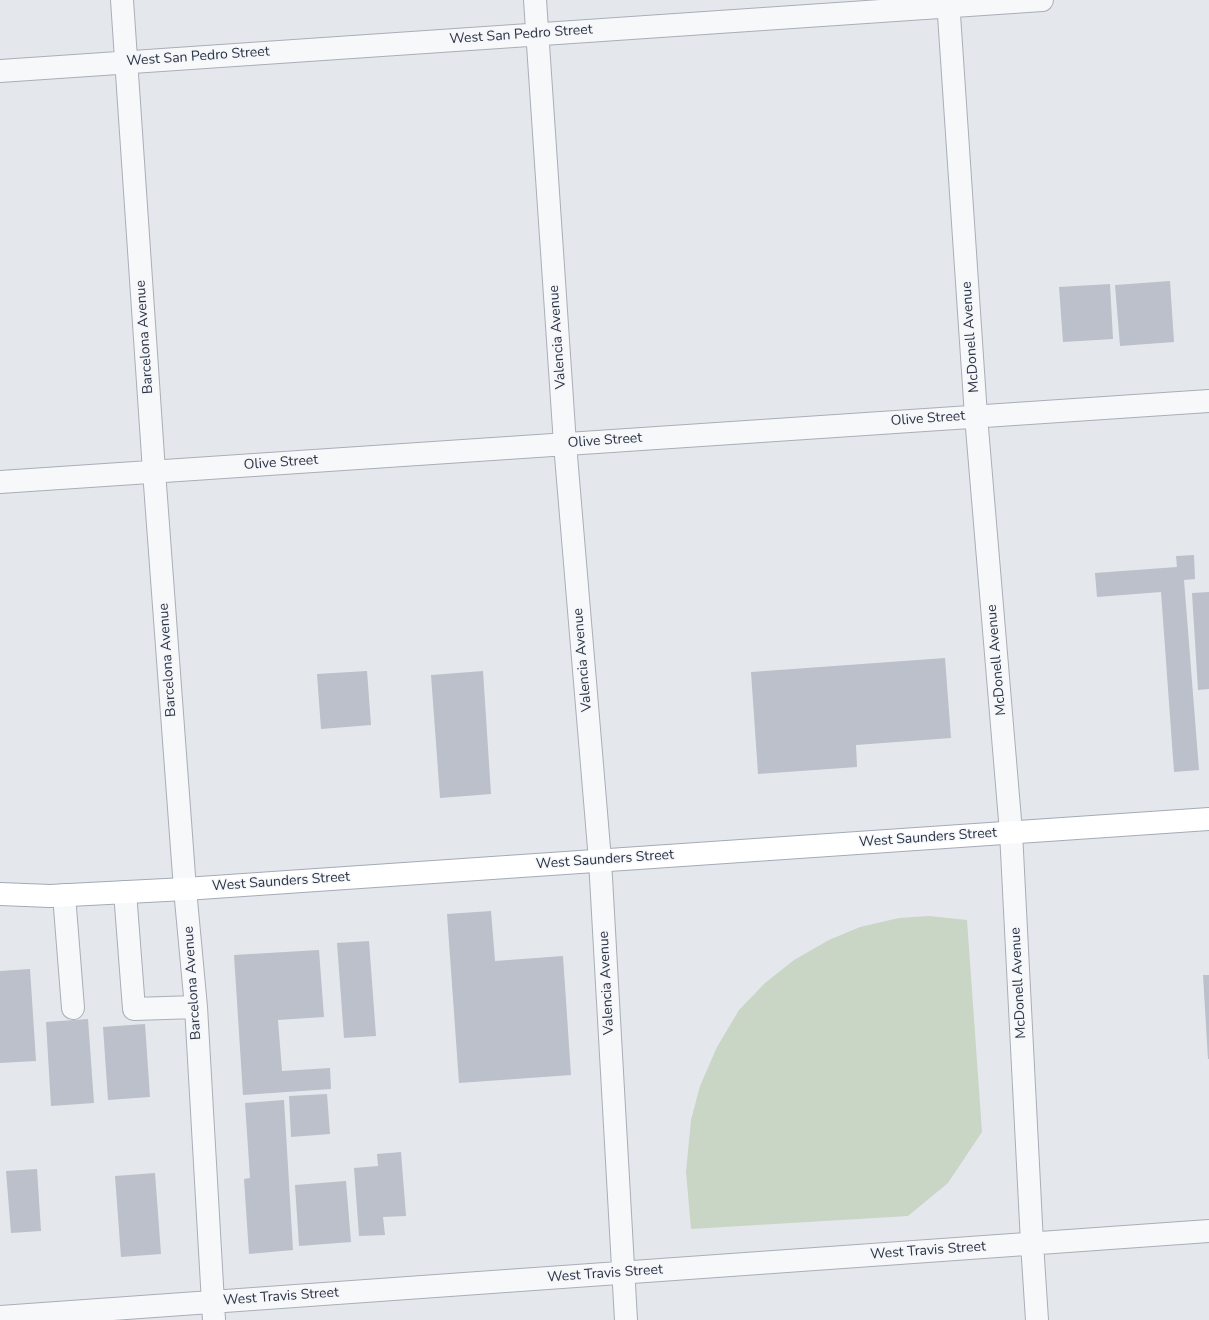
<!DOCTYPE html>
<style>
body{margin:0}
canvas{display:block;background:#e4e7ec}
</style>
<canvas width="1209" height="1320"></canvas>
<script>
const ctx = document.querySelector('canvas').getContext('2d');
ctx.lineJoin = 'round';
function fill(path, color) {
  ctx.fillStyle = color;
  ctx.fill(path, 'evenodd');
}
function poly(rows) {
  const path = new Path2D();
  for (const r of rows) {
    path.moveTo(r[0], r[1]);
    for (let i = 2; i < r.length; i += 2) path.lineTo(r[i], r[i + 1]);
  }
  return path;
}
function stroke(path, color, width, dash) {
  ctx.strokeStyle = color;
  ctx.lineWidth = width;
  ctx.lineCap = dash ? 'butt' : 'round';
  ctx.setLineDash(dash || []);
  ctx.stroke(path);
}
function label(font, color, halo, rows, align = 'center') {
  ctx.font = font + ' "Nunito Sans",sans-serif';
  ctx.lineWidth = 3;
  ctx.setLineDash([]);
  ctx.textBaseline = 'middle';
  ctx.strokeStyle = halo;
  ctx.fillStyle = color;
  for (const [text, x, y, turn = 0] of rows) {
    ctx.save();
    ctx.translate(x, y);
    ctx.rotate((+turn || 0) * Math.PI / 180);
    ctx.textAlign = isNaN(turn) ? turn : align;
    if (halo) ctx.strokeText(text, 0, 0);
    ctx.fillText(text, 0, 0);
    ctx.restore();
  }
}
const green = poly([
 [929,916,967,920,982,1132,948,1183,908,1216,691,1229,686,1172,691,1120,700,1086,717,1047,739,1010,765,983,794,960,829,940,860,927,899,918]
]);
const building = poly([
 [1170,281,1174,342,1120,346,1115,285],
 [1110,284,1113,339,1063,342,1059,287],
 [1194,555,1195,579,1184,580,1199,770,1174,772,1161,592,1097,597,1095,573,1177,567,1176,556],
 [1209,592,1209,689,1198,690,1192,593],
 [945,658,951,738,856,745,857,767,758,774,751,672],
 [367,671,371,725,321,729,317,674],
 [483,671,491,794,440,798,431,675],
 [491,911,495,961,563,956,571,1075,459,1083,447,914],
 [369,941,376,1036,344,1038,337,943],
 [319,950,324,1017,278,1020,282,1071,330,1068,331,1089,243,1095,234,955],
 [30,969,36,1061,0,1063,0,971],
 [1203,975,1209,975,1209,1059,1208,1059],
 [88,1019,94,1103,51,1106,46,1022],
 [145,1024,150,1097,108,1100,103,1027],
 [327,1094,330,1134,291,1137,289,1096],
 [284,1100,293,1250,249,1254,244,1179,250,1178,245,1103],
 [401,1152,406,1216,383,1217,385,1235,359,1236,354,1168,378,1166,377,1154],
 [37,1169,41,1231,11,1233,6,1171],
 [155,1173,161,1254,121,1257,115,1176],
 [346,1181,351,1242,299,1246,295,1185]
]);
const minor = poly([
 [122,0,154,471,185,889,196,1007,214,1320],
 [535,0,565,444,600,860,626,1320],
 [948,0,976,416,1011,832,1032,1243,1037,1320],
 [0,71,1042,0],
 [0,482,1209,401],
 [125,892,134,1009,196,1007],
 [64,895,73,1008],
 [0,1317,1209,1231]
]);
const major = poly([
 [0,894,50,896,185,889,1209,819]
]);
const streetNames = [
 ["West San Pedro Street",521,35,-4],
 ["West San Pedro Street",198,57,-4],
 ["Barcelona Avenue",145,337,-94],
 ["Valencia Avenue",558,337,-94],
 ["McDonell Avenue",971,337,-94],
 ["Olive Street",928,419,-4],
 ["Olive Street",605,441,-4],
 ["Olive Street",281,463,-4],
 ["Barcelona Avenue",168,660,-94],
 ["Valencia Avenue",583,660,-95],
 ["McDonell Avenue",997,660,-95],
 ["West Saunders Street",928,838,-4],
 ["West Saunders Street",605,860,-4],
 ["West Saunders Street",281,882,-4],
 ["Barcelona Avenue",193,983,-94],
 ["Valencia Avenue",607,983,-93],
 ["McDonell Avenue",1019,983,-93],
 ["West Travis Street",928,1251,-4],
 ["West Travis Street",605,1274,-4],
 ["West Travis Street",281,1297,-4]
];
fill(green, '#c9d6c5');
fill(building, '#bbc0ca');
stroke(minor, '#a9aeb7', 24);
stroke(major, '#a3abb8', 24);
stroke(minor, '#f7f8fa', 22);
stroke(major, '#fff', 22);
label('14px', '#2b3445', '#f4f6f9', streetNames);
</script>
